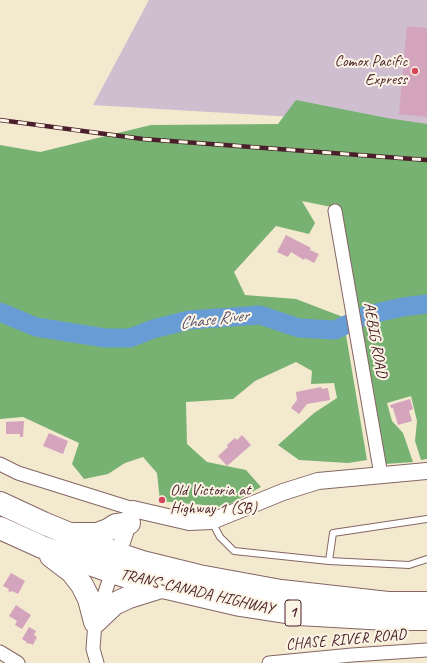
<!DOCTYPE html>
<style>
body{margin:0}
canvas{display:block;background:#f3e9cf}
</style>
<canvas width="427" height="663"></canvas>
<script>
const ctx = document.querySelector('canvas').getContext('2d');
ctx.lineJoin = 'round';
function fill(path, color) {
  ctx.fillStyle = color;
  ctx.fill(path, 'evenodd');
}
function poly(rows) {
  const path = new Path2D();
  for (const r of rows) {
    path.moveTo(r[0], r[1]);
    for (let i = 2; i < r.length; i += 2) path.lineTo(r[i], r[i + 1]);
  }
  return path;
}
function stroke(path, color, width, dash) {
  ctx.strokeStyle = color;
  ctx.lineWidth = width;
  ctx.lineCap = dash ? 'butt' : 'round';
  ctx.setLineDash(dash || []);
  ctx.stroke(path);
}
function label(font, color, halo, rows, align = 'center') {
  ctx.font = font + ' Caveat,sans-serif';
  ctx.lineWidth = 4;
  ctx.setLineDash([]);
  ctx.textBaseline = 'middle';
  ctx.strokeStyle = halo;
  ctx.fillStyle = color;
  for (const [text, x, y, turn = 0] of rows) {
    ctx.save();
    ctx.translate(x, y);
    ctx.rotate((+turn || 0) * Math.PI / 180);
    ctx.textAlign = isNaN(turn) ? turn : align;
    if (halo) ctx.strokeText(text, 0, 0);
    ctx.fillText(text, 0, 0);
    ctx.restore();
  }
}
const industrial = poly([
 [149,0,427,0,427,125,93,105]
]);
const forest = poly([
 [296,100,387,118,427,124,427,459,421,460,415,441,417,421,411,396,387,403,392,421,403,433,413,462,385,464,341,209,302,201,315,223,309,234,276,226,234,272,245,295,296,299,343,317,367,460,348,463,299,460,278,445,314,413,337,398,334,383,311,384,312,371,296,362,255,381,233,399,186,402,187,444,207,462,246,470,261,487,224,507,160,501,157,473,143,457,125,463,108,474,84,479,72,464,79,443,23,417,0,419,0,145,40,152,151,125,278,124]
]);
const river = poly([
 [0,312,36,327,105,338,130,338,153,329,189,320,260,315,299,328,335,330,367,315,403,307,427,304]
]);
const building = poly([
 [407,26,427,28,427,117,399,114],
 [286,235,311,248,310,250,319,254,314,263,305,258,304,260,291,252,288,257,277,252],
 [321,387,322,389,328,388,330,400,307,404,299,414,291,408,297,400,296,392],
 [410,399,413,409,409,411,412,421,398,425,393,408,391,408,390,405],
 [24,421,23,437,20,437,20,434,6,434,6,422],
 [49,433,68,441,63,454,43,446],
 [242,435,251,445,227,466,218,456,228,447,227,445,235,438,237,440],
 [11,573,25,581,18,594,12,591,11,592,8,591,9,589,3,586],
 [16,605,31,615,22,629,15,625,17,621,9,616],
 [29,627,36,631,34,635,37,637,33,645,29,643,28,644,26,643,27,642,22,639]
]);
const service = poly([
 [212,522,220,537,234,551,329,561,409,565,427,559],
 [329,561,333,533,427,519]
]);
const minor = poly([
 [335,211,381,475],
 [0,464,18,473,133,509],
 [0,652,18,663],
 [97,663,93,649,95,622,112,572],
 [269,663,352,655,427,650]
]);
const tertiary = poly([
 [118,554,133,509,189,522,212,521,283,492,318,481,427,471]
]);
const trunk = poly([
 [0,503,43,523,118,554,142,562,199,576,281,591,388,603,427,603],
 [0,528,42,547,112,572,150,584,240,605,298,614,387,619,427,619],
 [75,534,97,534,108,530,116,525,129,523],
 [51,556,72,572,82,585,89,599,95,622,114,604,129,597,161,587]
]);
const rail = poly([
 [0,120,143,139,427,160]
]);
const markers = [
 [415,71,4,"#d1495b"],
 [162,500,4,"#d1495b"]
];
const shields = [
 [293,613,16]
];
const shieldNames = [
 ["1",293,613]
];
const poiNames = [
 ["Comox Pacific",407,62],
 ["Express",407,80],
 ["Old Victoria at",170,491,"left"],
 ["Highway 1 (SB)",170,509,"left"]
];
const streetNames = [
 ["AEBIG ROAD",375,340,80],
 ["TRANS-CANADA HIGHWAY",197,592,13],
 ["CHASE RIVER ROAD",346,640,-5]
];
const waterNames = [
 ["Chase River",214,320,-7]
];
fill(industrial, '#cfbed0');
fill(forest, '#77b272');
stroke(river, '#679dd4', 19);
fill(building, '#d3a4bb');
stroke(service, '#856664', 8);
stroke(minor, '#856664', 15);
stroke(tertiary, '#856664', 18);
stroke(trunk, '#856664', 24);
stroke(service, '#fff', 6);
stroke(minor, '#fff', 13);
stroke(tertiary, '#fff', 16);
stroke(trunk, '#fff', 22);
stroke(rail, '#4a1f2b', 4.5);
stroke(rail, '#fcf5e5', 3, [9]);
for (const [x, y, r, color] of markers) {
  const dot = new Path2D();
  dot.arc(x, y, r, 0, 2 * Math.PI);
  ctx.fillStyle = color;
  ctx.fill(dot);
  stroke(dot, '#fcf5e5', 1.5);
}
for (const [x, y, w] of shields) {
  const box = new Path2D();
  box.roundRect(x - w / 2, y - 13, w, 26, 3);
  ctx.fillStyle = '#fcf5e5';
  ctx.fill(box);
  stroke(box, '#4a1f2b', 1);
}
label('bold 15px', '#4a1f2b', null, shieldNames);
label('16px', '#4a1f2b', '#fcf5e5', poiNames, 'right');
label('16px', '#4a1f2b', '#fcf5e5', streetNames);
label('italic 17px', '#56516f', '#fcf5e5', waterNames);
</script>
